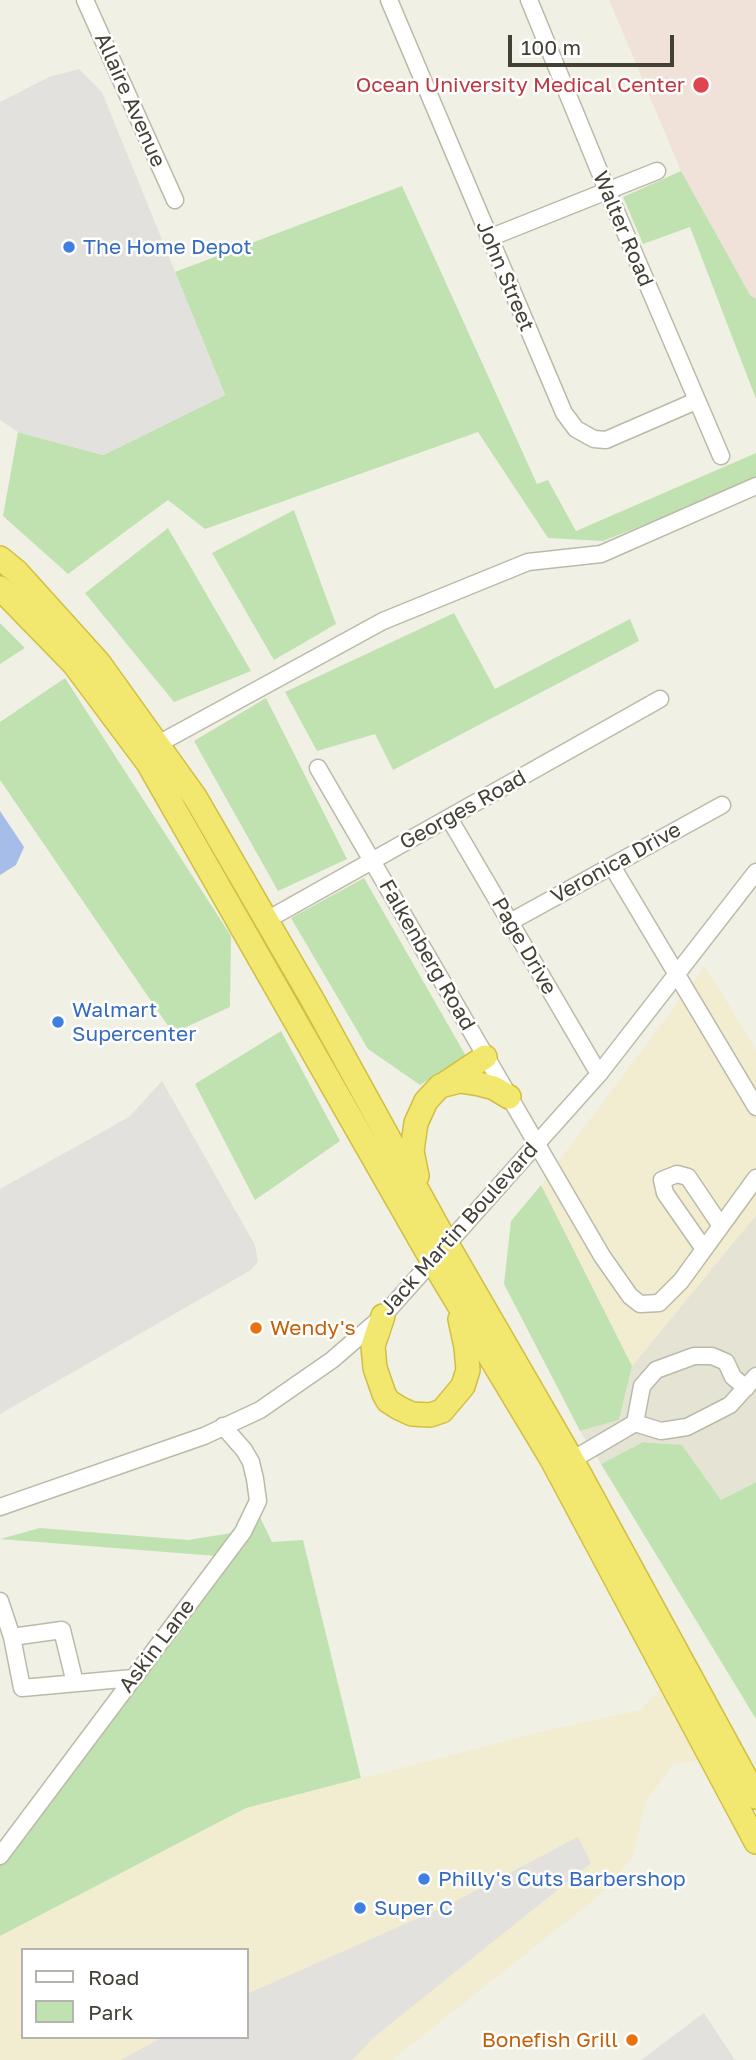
<!DOCTYPE html>
<style>
body{margin:0}
#map{position:relative;width:756px;height:2060px;overflow:hidden;background:#f1f0e5;font-family:"Golos Text",sans-serif}
canvas{display:block}
.legend{position:absolute;left:21px;top:1948px;width:228px;height:91px;box-sizing:border-box;background:#fff;border:2px solid #b4b3ae;margin:0;padding:9px 12px;list-style:none;font-size:21px;color:#434135}
.legend li{display:flex;align-items:center;gap:14px;height:35px}
.legend b{width:35px;border:2px solid #b4b3ae}
.scale{position:absolute;left:508px;top:35px;width:166px;height:32px;box-sizing:border-box;border:4px solid #434135;border-top:0;padding-left:9px;font-size:21px;line-height:24px;white-space:nowrap;color:#434135;-webkit-text-stroke:5px #fff;paint-order:stroke}
</style>
<div id="map">
<canvas width="756" height="2060"></canvas>
<ul class="legend">
<li><b style="height:9px;background:#fff"></b>Road</li>
<li><b style="height:19px;background:#c0e2b1"></b>Park</li>
</ul>
<div class="scale">100 m</div>
</div>
<script>
const ctx = document.querySelector('canvas').getContext('2d');
ctx.lineJoin = 'round';
function fill(path, color) {
  ctx.fillStyle = color;
  ctx.fill(path, 'evenodd');
}
function poly(rows) {
  const path = new Path2D();
  for (const r of rows) {
    path.moveTo(r[0], r[1]);
    for (let i = 2; i < r.length; i += 2) path.lineTo(r[i], r[i + 1]);
  }
  return path;
}
function stroke(path, color, width, dash) {
  ctx.strokeStyle = color;
  ctx.lineWidth = width;
  ctx.lineCap = dash ? 'butt' : 'round';
  ctx.setLineDash(dash || []);
  ctx.stroke(path);
}
function label(font, color, halo, rows, align = 'center') {
  ctx.font = font + ' "Golos Text",sans-serif';
  ctx.lineWidth = 5;
  ctx.setLineDash([]);
  ctx.textBaseline = 'middle';
  ctx.strokeStyle = halo;
  ctx.fillStyle = color;
  for (const [text, x, y, turn = 0] of rows) {
    ctx.save();
    ctx.translate(x, y);
    ctx.rotate((+turn || 0) * Math.PI / 180);
    ctx.textAlign = isNaN(turn) ? turn : align;
    if (halo) ctx.strokeText(text, 0, 0);
    ctx.fillText(text, 0, 0);
    ctx.restore();
  }
}
const residential = poly([
 [756,1215,756,1482,721,1500,682,1445,643,1442,601,1464,580,1431,619,1420,632,1366]
]);
const commercial = poly([
 [705,966,756,1050,756,1215,632,1366,541,1185],
 [662,1687,702,1760,673,1765,646,1801,633,1856,605,1891,392,2060,0,2060,0,1936,246,1808,549,1730,641,1710],
 [23,1950,247,1950,247,2037,23,2037]
]);
const medical = poly([
 [609,0,756,0,756,299,750,296,681,171]
]);
const green = poly([
 [681,171,750,295,756,299,756,399,690,227,643,244,623,197],
 [402,186,537,484,548,480,576,531,756,453,756,481,603,541,548,538,478,432,205,529,168,500,68,574,3,516,18,432,103,455,225,395,175,272],
 [294,510,336,624,274,660,212,553],
 [168,528,251,671,174,702,85,593],
 [454,613,495,689,630,619,639,641,393,770,375,734,317,751,285,692],
 [0,623,25,648,0,664],
 [65,678,231,936,230,1007,173,1033,0,780,0,722],
 [266,698,347,859,278,891,194,741],
 [364,878,466,1056,420,1085,368,1049,291,918],
 [281,1031,340,1141,255,1200,195,1084],
 [541,1185,632,1366,619,1420,580,1431,504,1284,511,1221],
 [643,1442,682,1445,721,1500,756,1482,756,1719,601,1464],
 [258,1513,272,1542,303,1540,361,1778,246,1808,0,1936,0,1856,229,1557,0,1539,40,1528,188,1540,250,1530]
]);
const parking = poly([
 [79,69,102,92,225,395,103,455,18,432,0,420,0,102,49,77],
 [162,1081,255,1245,258,1262,251,1270,0,1414,0,1189,129,1117],
 [578,1837,591,1863,374,2037,352,2060,121,2060,163,2037,247,2037,247,1994,448,1905],
 [704,2013,735,2060,641,2060,689,2024]
]);
const water = poly([
 [0,811,24,847,16,865,0,875]
]);
const minor = poly([
 [85,0,175,200],
 [389,0,564,413,576,429,594,439,606,440,696,401],
 [529,0,607,190,721,456],
 [489,238,657,171],
 [158,744,383,621,528,562,601,554,756,486],
 [318,768,602,1256,630,1296,640,1304,659,1303,681,1281,756,1178],
 [449,818,599,1074],
 [612,866,756,1107],
 [265,921,660,699],
 [510,922,722,805],
 [704,1249,665,1193,662,1180,677,1174,688,1177,721,1226],
 [635,1423,642,1386,656,1370,694,1356,712,1356,726,1362,733,1377,746,1388],
 [572,1460,635,1423,661,1431,687,1427,730,1405,756,1376],
 [0,1507,204,1436,260,1410,332,1360,383,1316,599,1074,756,872],
 [0,1601,12,1637,22,1688,133,1678],
 [12,1637,62,1630,75,1683],
 [0,1856,243,1532,258,1501,255,1479,251,1462,244,1450,223,1426]
]);
const highway = poly([
 [0,558,16,571,99,663,195,797,312,999,447,1244,572,1460,756,1797],
 [0,588,74,664,148,763,433,1262,551,1458,756,1842],
 [446,1083,485,1057],
 [417,1176,412,1151,416,1123,426,1101,440,1086,460,1081,479,1084,494,1088,509,1097],
 [383,1316,373,1346,375,1368,384,1394,388,1401,399,1408,412,1414,430,1415,442,1411,463,1386,468,1370,466,1347,460,1319]
]);
const markers = [
 [701,85,9,"#e0444e"],
 [69,247,7,"#3f7fe0"],
 [58,1022,7,"#3f7fe0"],
 [256,1328,7,"#e8710a"],
 [424,1879,7,"#3f7fe0"],
 [360,1908,7,"#3f7fe0"],
 [632,2040,7,"#e8710a"]
];
const healthNames = [
 ["Ocean University Medical Center",685,85]
];
const streetNames = [
 ["Allaire Avenue",130,100,66],
 ["Walter Road",623,229,67],
 ["John Street",505,276,67],
 ["Georges Road",463,810,-29],
 ["Veronica Drive",616,863,-29],
 ["Page Drive",524,946,60],
 ["Falkenberg Road",427,955,60],
 ["Jack Martin Boulevard",459,1229,-48],
 ["Askin Lane",157,1646,-53]
];
const shopNames = [
 ["The Home Depot",83,247],
 ["Walmart",72,1010],
 ["Supercenter",72,1034],
 ["Philly's Cuts Barbershop",438,1879],
 ["Super C",374,1908]
];
const foodNames = [
 ["Wendy's",270,1328],
 ["Bonefish Grill",618,2040,"right"]
];
fill(residential, '#e4e3d4');
fill(commercial, '#f2ecd1');
fill(medical, '#f1e2d9');
fill(green, '#c0e2b1');
fill(parking, '#e2e1dd');
fill(water, '#a6bdea');
stroke(minor, '#bbbaa9', 19);
stroke(highway, '#d0bf40', 26);
stroke(minor, '#fff', 16);
stroke(highway, '#f2e76f', 23);
for (const [x, y, r, color] of markers) {
  const dot = new Path2D();
  dot.arc(x, y, r, 0, 2 * Math.PI);
  ctx.fillStyle = color;
  ctx.fill(dot);
  stroke(dot, '#fff', 2.5);
}
label('21px', '#be3a42', '#fff', healthNames, 'right');
label('21px', '#434135', '#fff', streetNames);
label('21px', '#366cbe', '#fff', shopNames, 'left');
label('21px', '#c56008', '#fff', foodNames, 'left');
</script>
